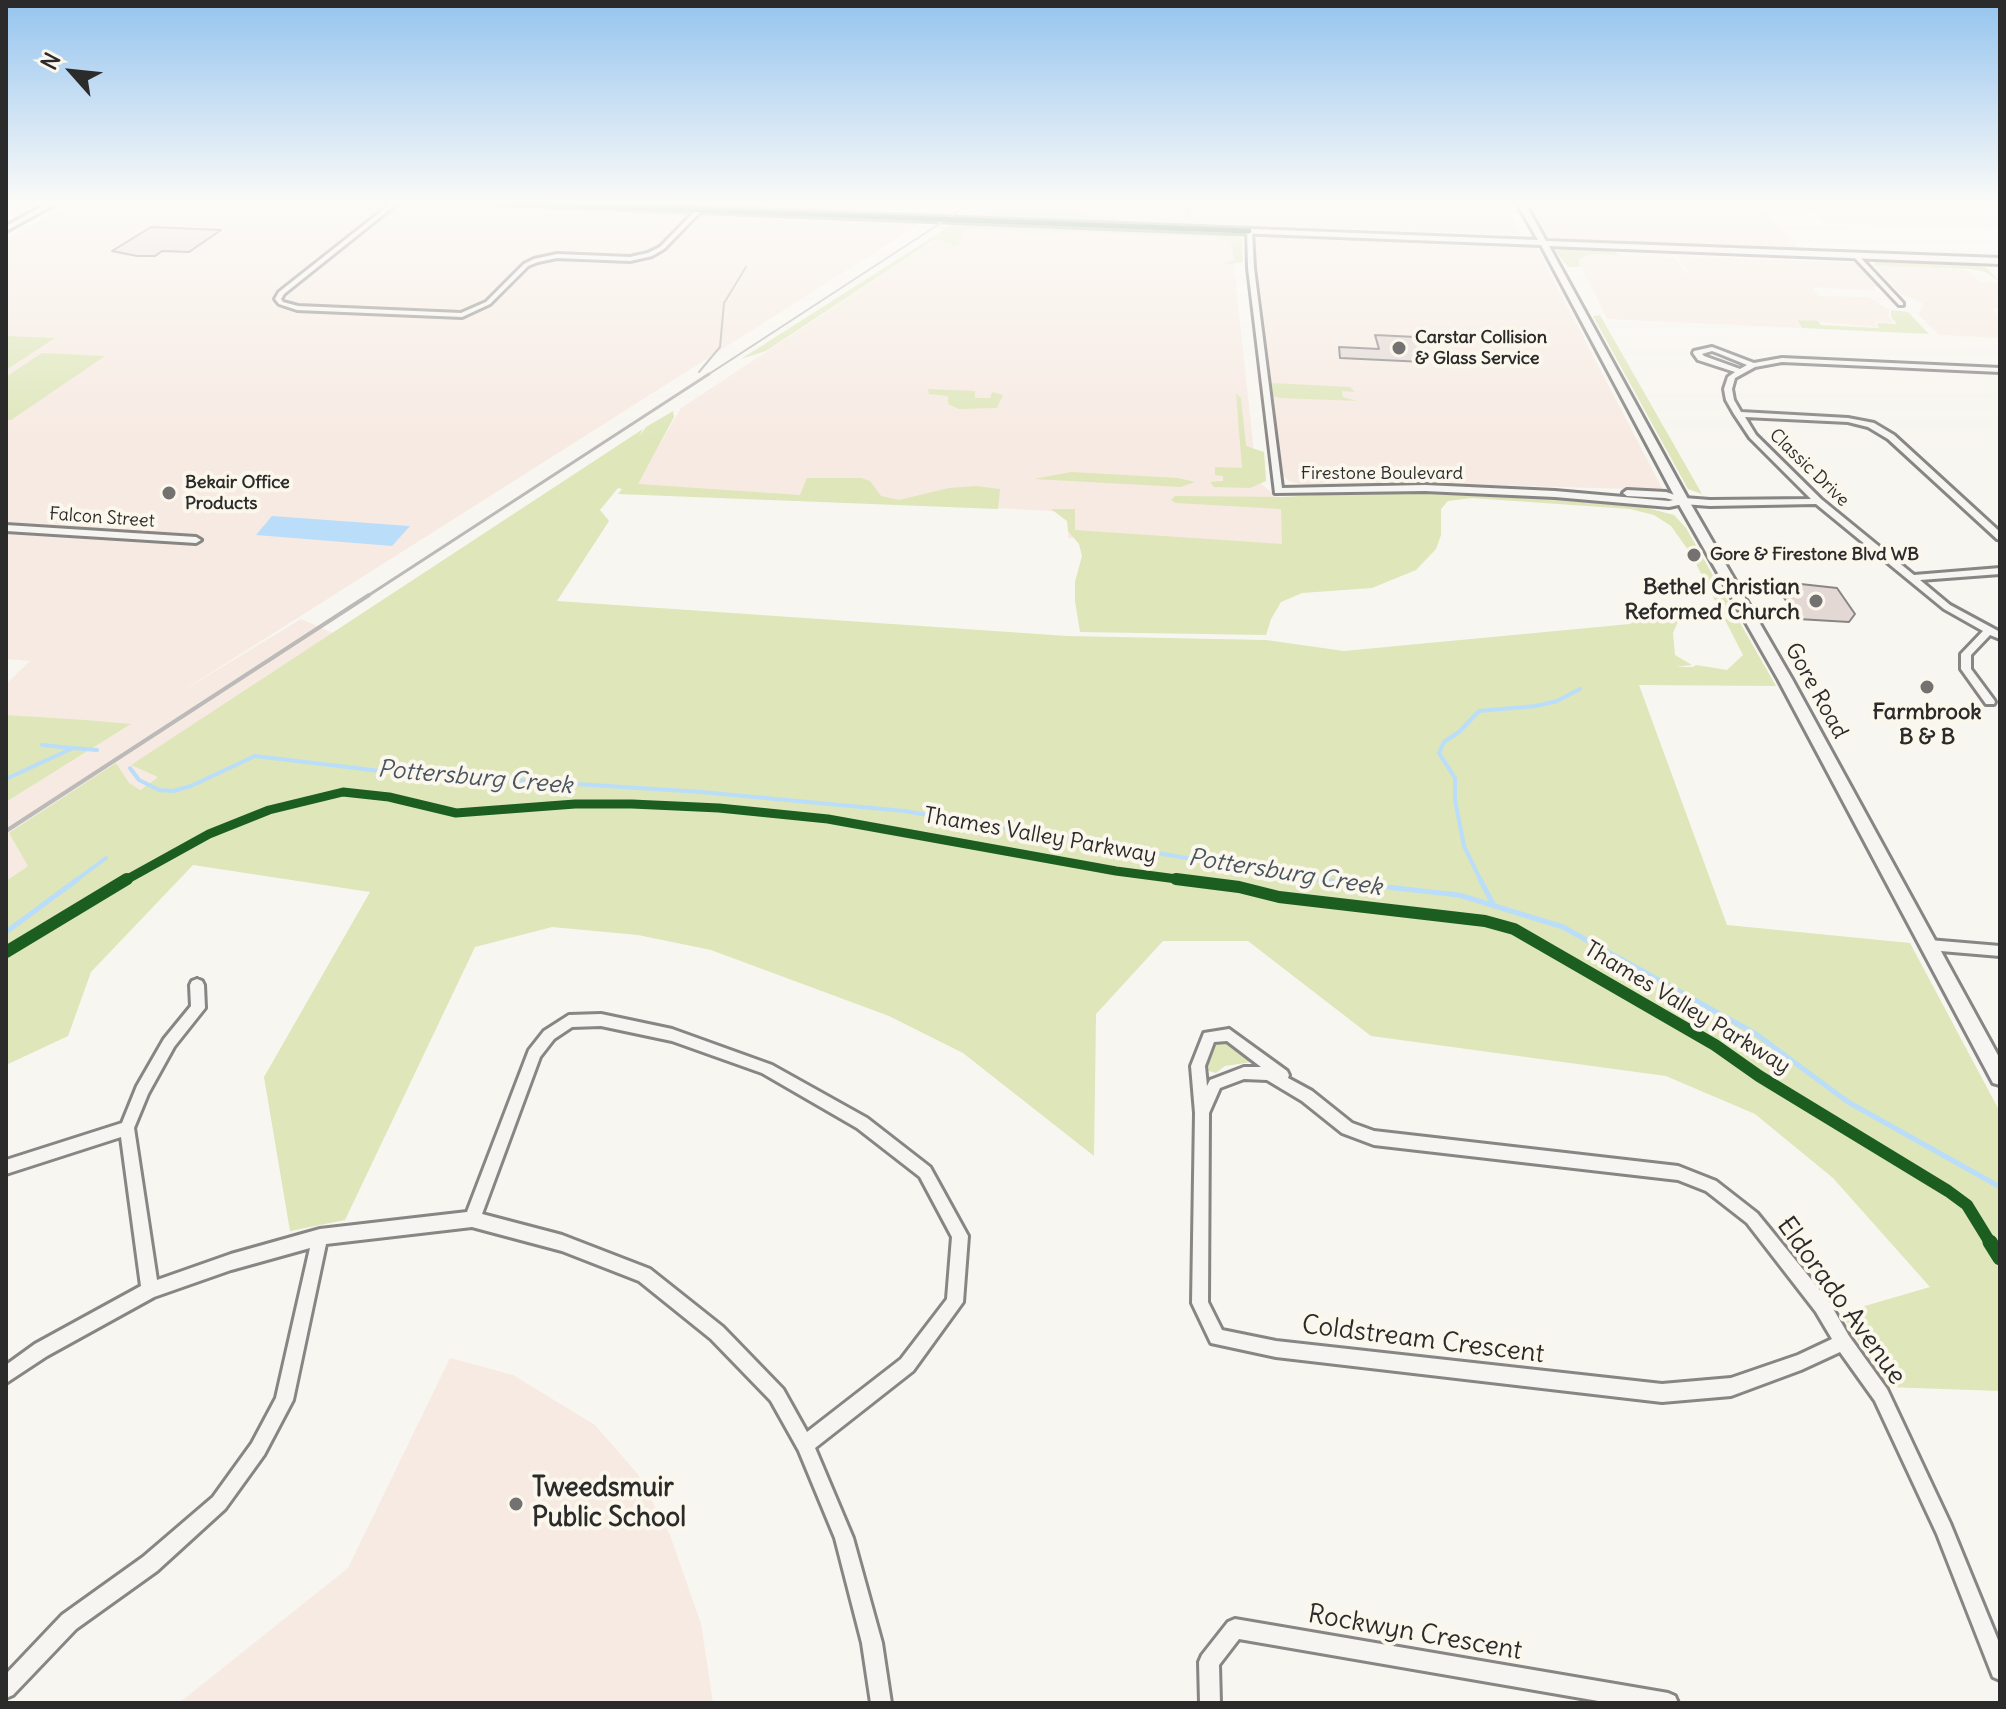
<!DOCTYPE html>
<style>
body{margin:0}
#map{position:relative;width:2006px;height:1709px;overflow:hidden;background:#f8f6f0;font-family:Delius,sans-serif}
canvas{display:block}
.frame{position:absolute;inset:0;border:8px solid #2b2b2b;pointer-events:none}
.north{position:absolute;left:32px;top:32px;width:80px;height:80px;-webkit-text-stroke:6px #fbf7ec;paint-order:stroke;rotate:297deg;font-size:22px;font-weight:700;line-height:32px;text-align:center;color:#2b2b2b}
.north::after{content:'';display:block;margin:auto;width:28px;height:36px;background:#2b2b2b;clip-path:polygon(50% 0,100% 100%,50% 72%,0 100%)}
</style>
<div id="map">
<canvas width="2006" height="1709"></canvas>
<div class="frame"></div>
<div class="north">N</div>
</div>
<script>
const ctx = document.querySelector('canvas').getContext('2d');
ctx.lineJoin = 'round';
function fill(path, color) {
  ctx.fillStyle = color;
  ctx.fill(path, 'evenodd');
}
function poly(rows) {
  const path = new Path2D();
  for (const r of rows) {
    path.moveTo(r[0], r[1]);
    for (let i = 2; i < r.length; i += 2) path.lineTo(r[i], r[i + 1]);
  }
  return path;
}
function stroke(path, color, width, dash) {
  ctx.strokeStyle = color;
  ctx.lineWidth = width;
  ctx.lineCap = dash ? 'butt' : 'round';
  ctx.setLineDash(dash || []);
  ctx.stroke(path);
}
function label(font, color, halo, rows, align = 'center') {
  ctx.font = font + ' Delius,sans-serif';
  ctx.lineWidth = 8;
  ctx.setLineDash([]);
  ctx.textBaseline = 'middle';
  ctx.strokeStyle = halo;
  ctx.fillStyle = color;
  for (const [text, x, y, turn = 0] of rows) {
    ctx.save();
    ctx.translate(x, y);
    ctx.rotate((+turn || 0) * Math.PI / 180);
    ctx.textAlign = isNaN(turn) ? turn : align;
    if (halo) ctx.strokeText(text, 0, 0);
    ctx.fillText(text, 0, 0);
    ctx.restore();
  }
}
const built = poly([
 [73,202,341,202,923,222,171,698,301,619,335,634,285,690,6,881,6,802,130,725,6,715,6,684,30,661,6,659,6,239],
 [619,202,889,202,885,212],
 [1083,202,1505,202,1520,235,1118,221,1077,214],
 [1524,202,1663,202,1665,205,1763,209,1801,251,1553,239,1545,236],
 [1801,202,2000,202,2000,227,1826,224],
 [954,228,1231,237,1257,480,1288,507,1290,553,1068,538,1068,512,634,488,681,408],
 [1254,233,1520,244,1537,248,1663,490,1423,483,1303,485,1289,481,1282,475],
 [1592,254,1675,257,1692,280,1677,256,1857,263,1881,287,1873,287,1875,291,1812,287,1819,296,1869,297,1889,310,1889,317,1895,323,1875,322,1877,327,1796,320,1801,328,1607,319,1578,260],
 [1875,266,1967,270,1981,282,2000,283,2000,308,1992,309,2000,317,2000,338,1939,335,1918,314,1924,304,1900,293],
 [450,1358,513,1375,595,1425,637,1473,670,1535,701,1624,713,1703,179,1703,348,1568]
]);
const green = poly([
 [993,202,1083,202,1077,214,1121,218,1115,222,990,217],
 [956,222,1234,234,1242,238,1243,262,1226,265,1224,263,1228,261,1234,261,1231,242,1215,237,962,229,959,245,948,248,953,244,934,240,766,351,741,359],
 [1561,245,1610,248,1619,255,1592,254,1578,260,1581,267,1568,267,1554,250,1562,249],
 [1876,259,1971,262,1987,268,2000,282,1985,272,1970,269,1874,266],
 [1891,310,1908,312,1929,334,1802,328,1797,320,1818,321,1821,325,1879,328,1877,323,1897,324,1891,317],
 [1600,315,1702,494,1688,489,1593,316],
 [6,336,55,338,6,370],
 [42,353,105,356,11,420,6,420,6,377],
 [1272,383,1350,387,1355,392,1342,391,1343,397,1357,401,1280,398,1273,396],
 [928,389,975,391,975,398,990,398,992,392,1003,395,997,408,959,409,948,404,948,396,929,394],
 [1236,393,1241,398,1246,446,1264,452,1266,481,1250,488,1214,487,1210,482,1223,481,1223,476,1215,475,1215,467,1242,468],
 [673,411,674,417,638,484,800,495,807,478,861,478,870,481,881,496,899,500,949,488,976,486,1000,489,998,509,618,494,622,489,618,488,600,510,609,521,557,601,1067,636,1266,640,1344,651,1630,624,1656,609,1679,619,1673,633,1675,655,1692,665,1676,667,1693,667,1696,665,1727,670,1743,655,1691,554,1671,526,1654,515,1630,509,1472,498,1448,501,1441,509,1441,535,1436,549,1416,570,1372,588,1302,593,1281,602,1271,619,1266,635,1080,632,1075,601,1075,582,1082,556,1079,544,1068,531,1067,521,1051,509,1075,509,1075,530,1282,544,1281,509,1176,503,1171,500,1175,496,1283,497,1370,492,1481,494,1643,507,1674,515,1686,528,1776,686,1639,685,1727,925,1910,943,2000,1112,2000,1391,1887,1387,1841,1313,1930,1287,1833,1178,1755,1114,1666,1076,1371,1036,1248,941,1163,941,1096,1014,1094,1156,963,1053,889,1016,711,950,638,935,552,927,475,947,345,1220,290,1231,264,1077,370,892,193,865,91,972,68,1036,6,1065,6,881,28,866,9,833,116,763,129,783,140,790,158,777,131,765,643,429,639,437,646,427],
 [1071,472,1178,478,1195,482,1180,487,1034,479],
 [6,715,85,720,131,724,6,802],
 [1217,1041,1228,1042,1244,1051,1251,1062,1225,1066,1216,1073,1209,1071,1205,1067,1207,1048]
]);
const water = poly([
 [272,516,409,526,410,526,392,546,256,535]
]);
const streamFar1 = poly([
 [42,745,71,748],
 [130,768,139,780,159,790,173,791,191,786,255,756,389,772,701,792,904,811,1325,881],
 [6,779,73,748,97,750],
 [75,881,106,858],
 [1481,881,1464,846,1455,800,1455,778,1439,753,1444,742,1459,732,1479,711,1536,706,1557,701,1580,689]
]);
const stream = poly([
 [1313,879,1459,895,1563,927,1756,1034,1848,1102,2000,1187],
 [1480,879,1494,906],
 [6,932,78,879]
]);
const building = poly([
 [151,227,221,230,189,252,162,251,155,256,137,256,112,251,151,227],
 [1375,335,1416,337,1424,362,1340,358,1339,347,1379,349,1375,335],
 [1773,581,1837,588,1855,614,1849,622,1798,619,1773,581]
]);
const street = poly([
 [393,202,399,202,284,294,281,299,283,302,298,306,461,313,486,302,524,264,534,259,557,254,630,257,648,253,660,247,697,209,702,210,664,249,652,256,630,261,557,258,538,262,528,266,490,304,462,317,297,310,279,304,275,299,279,292,393,202],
 [1247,230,1252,231,1254,268,1282,488,1425,485,1555,491,1669,501,1673,500,1665,498,1627,496,1623,493,1627,490,1666,492,1684,498,1710,500,1811,499,1750,438,1734,414,1726,400,1724,389,1728,377,1735,372,1698,360,1693,353,1694,351,1712,347,1754,363,1782,358,2000,368,2000,372,1782,362,1755,367,1735,378,1732,389,1734,400,1741,412,1848,418,1874,423,1894,435,2000,532,2000,540,1997,539,1888,439,1868,427,1848,422,1745,417,1756,435,1821,499,1914,575,2000,568,2000,574,1920,580,1950,605,2000,632,2000,639,1990,635,1971,655,1971,669,1994,700,1995,702,1994,704,1986,704,1961,669,1961,654,1983,631,1944,609,1816,504,1710,506,1683,504,1669,507,1555,497,1425,491,1275,493,1248,268,1247,230],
 [1712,351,1720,354,1747,365,1740,369,1704,356,1702,354,1712,351],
 [1854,255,1858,255,1903,303,1903,305,1899,305,1854,257,1854,255],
 [6,525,196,537,201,540,196,543,6,531,6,525],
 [1929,940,2000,946,2000,956,1929,950,1924,949,1923,945,1924,941,1929,940],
 [197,979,202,981,204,985,205,1008,174,1047,148,1094,134,1128,157,1280,231,1254,320,1229,467,1212,529,1050,544,1031,569,1015,601,1014,672,1029,772,1065,867,1118,930,1167,968,1236,963,1302,913,1371,815,1448,853,1538,882,1643,891,1703,871,1703,862,1643,835,1538,799,1451,771,1401,711,1339,639,1281,562,1251,472,1227,326,1244,293,1400,264,1455,225,1509,157,1571,76,1629,13,1695,6,1698,6,1674,62,1615,143,1557,213,1497,252,1443,276,1398,310,1248,231,1270,154,1297,47,1356,6,1383,6,1365,35,1344,141,1286,121,1137,6,1174,6,1160,122,1123,137,1086,164,1039,191,1006,190,985,192,981,197,979],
 [601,1026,672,1041,762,1073,857,1128,920,1177,952,1237,947,1299,901,1359,807,1432,783,1389,723,1327,650,1269,562,1235,482,1214,540,1057,554,1039,572,1027,601,1026],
 [1229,1029,1287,1071,1289,1075,1288,1078,1312,1091,1352,1123,1374,1131,1678,1166,1716,1181,1757,1213,1828,1300,1849,1336,1887,1389,1950,1523,2000,1645,2000,1680,1993,1677,1937,1534,1875,1401,1840,1352,1801,1370,1731,1396,1662,1402,1276,1357,1211,1343,1192,1303,1195,1113,1191,1066,1204,1033,1229,1029],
 [1227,1041,1261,1067,1244,1067,1210,1080,1207,1086,1205,1066,1214,1042,1227,1041],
 [1244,1079,1267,1080,1302,1101,1342,1133,1374,1145,1678,1180,1706,1191,1747,1223,1816,1312,1832,1339,1798,1355,1731,1378,1662,1384,1276,1341,1222,1330,1208,1302,1209,1113,1220,1088,1244,1079],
 [1235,1619,1668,1693,1675,1696,1678,1703,1610,1703,1239,1639,1219,1665,1220,1703,1200,1703,1199,1662,1202,1655,1228,1622,1235,1619]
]);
const secondary = poly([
 [50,202,59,202,6,231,6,226,50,202],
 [494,202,549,202,1538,240,1516,202,1524,202,1546,241,2000,258,2000,264,1549,246,1689,501,1792,679,2000,1059,2000,1085,1993,1083,1778,679,1677,501,1541,245,498,204,494,202]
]);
const railFar2 = poly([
 [1188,202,1188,212],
 [699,372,720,347,724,303,746,267],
 [706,376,973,202]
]);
const railFar1 = poly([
 [366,597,709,374]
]);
const rail = poly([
 [6,831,369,595]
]);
const cyclewayFar3 = poly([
 [498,202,1249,231]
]);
const cyclewayFar2 = poly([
 [124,881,209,834,269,810,343,792,389,797,456,813,575,804,632,804,719,808,828,819,1116,871,1192,881]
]);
const cyclewayFar1 = poly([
 [1176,879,1239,887,1279,897,1485,921,1514,929,1715,1045,1759,1076,1948,1191,1967,1205,1991,1244],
 [6,952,127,879]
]);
const cycleway = poly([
 [1990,1242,2000,1258]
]);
const markers = [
 [1399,348,8,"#737270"],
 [169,493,8,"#737270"],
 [1694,555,8,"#737270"],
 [1816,601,8,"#737270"],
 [1927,687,8,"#737270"],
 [516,1504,8,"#737270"]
];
const farPoinames = [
 ["Carstar Collision",1415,338],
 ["& Glass Service",1415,359],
 ["Bekair Office",185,483],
 ["Products",185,504],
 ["Gore & Firestone Blvd WB",1710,555]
];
const farStreetnames = [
 ["Classic Drive",1809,468,44],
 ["Firestone Boulevard",1382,474],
 ["Falcon Street",102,518,4]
];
const poiNames = [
 ["Bethel Christian",1800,588],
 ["Reformed Church",1800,613],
 ["Farmbrook",1927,713,"center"],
 ["B & B",1927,738,"center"]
];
const streetNames = [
 ["Gore Road",1816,691,61],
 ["Thames Valley Parkway",1040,836,10],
 ["Thames Valley Parkway",1687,1008,31]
];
const waterNames = [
 ["Pottersburg Creek",475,778,5],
 ["Pottersburg Creek",1285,873,9]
];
const nearStreetnames = [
 ["Eldorado Avenue",1841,1301,54],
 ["Coldstream Crescent",1423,1340,7],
 ["Rockwyn Crescent",1415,1633,10]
];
const nearPoinames = [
 ["Tweedsmuir",532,1489],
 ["Public School",532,1519]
];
fill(built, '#f7eae2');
fill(green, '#dee6ba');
fill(water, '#baddf9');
stroke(streamFar1, '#baddf9', 4);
stroke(stream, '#baddf9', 5);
fill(building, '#e4d8d4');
stroke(building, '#878684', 2);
stroke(street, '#878684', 6);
stroke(secondary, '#878684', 6);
fill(street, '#f6f5f1');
fill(secondary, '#f6f5f1');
stroke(railFar2, '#bcbab8', 2);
stroke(railFar1, '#bcbab8', 3);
stroke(rail, '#bcbab8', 4);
stroke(cyclewayFar3, '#1b5e20', 5);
stroke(cyclewayFar2, '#1b5e20', 9);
stroke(cyclewayFar1, '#1b5e20', 12);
stroke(cycleway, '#1b5e20', 15);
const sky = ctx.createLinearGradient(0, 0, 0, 441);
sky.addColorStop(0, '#95c4ef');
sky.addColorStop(0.46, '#fcfbf8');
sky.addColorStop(1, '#fcfbf800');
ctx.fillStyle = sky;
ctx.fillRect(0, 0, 2006, 441);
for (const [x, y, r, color] of markers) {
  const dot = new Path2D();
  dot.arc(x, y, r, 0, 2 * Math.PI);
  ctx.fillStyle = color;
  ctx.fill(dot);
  stroke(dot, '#fbf7ec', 3);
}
label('bold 18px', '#2b2b2b', '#fbf7ec', farPoinames, 'left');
label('18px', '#2b2b2b', '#fbf7ec', farStreetnames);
label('bold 22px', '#2b2b2b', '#fbf7ec', poiNames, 'right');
label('22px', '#2b2b2b', '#fbf7ec', streetNames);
label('italic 24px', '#485560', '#fbf7ec', waterNames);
label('26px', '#2b2b2b', '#fbf7ec', nearStreetnames);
label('bold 26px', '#2b2b2b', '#fbf7ec', nearPoinames, 'left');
</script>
